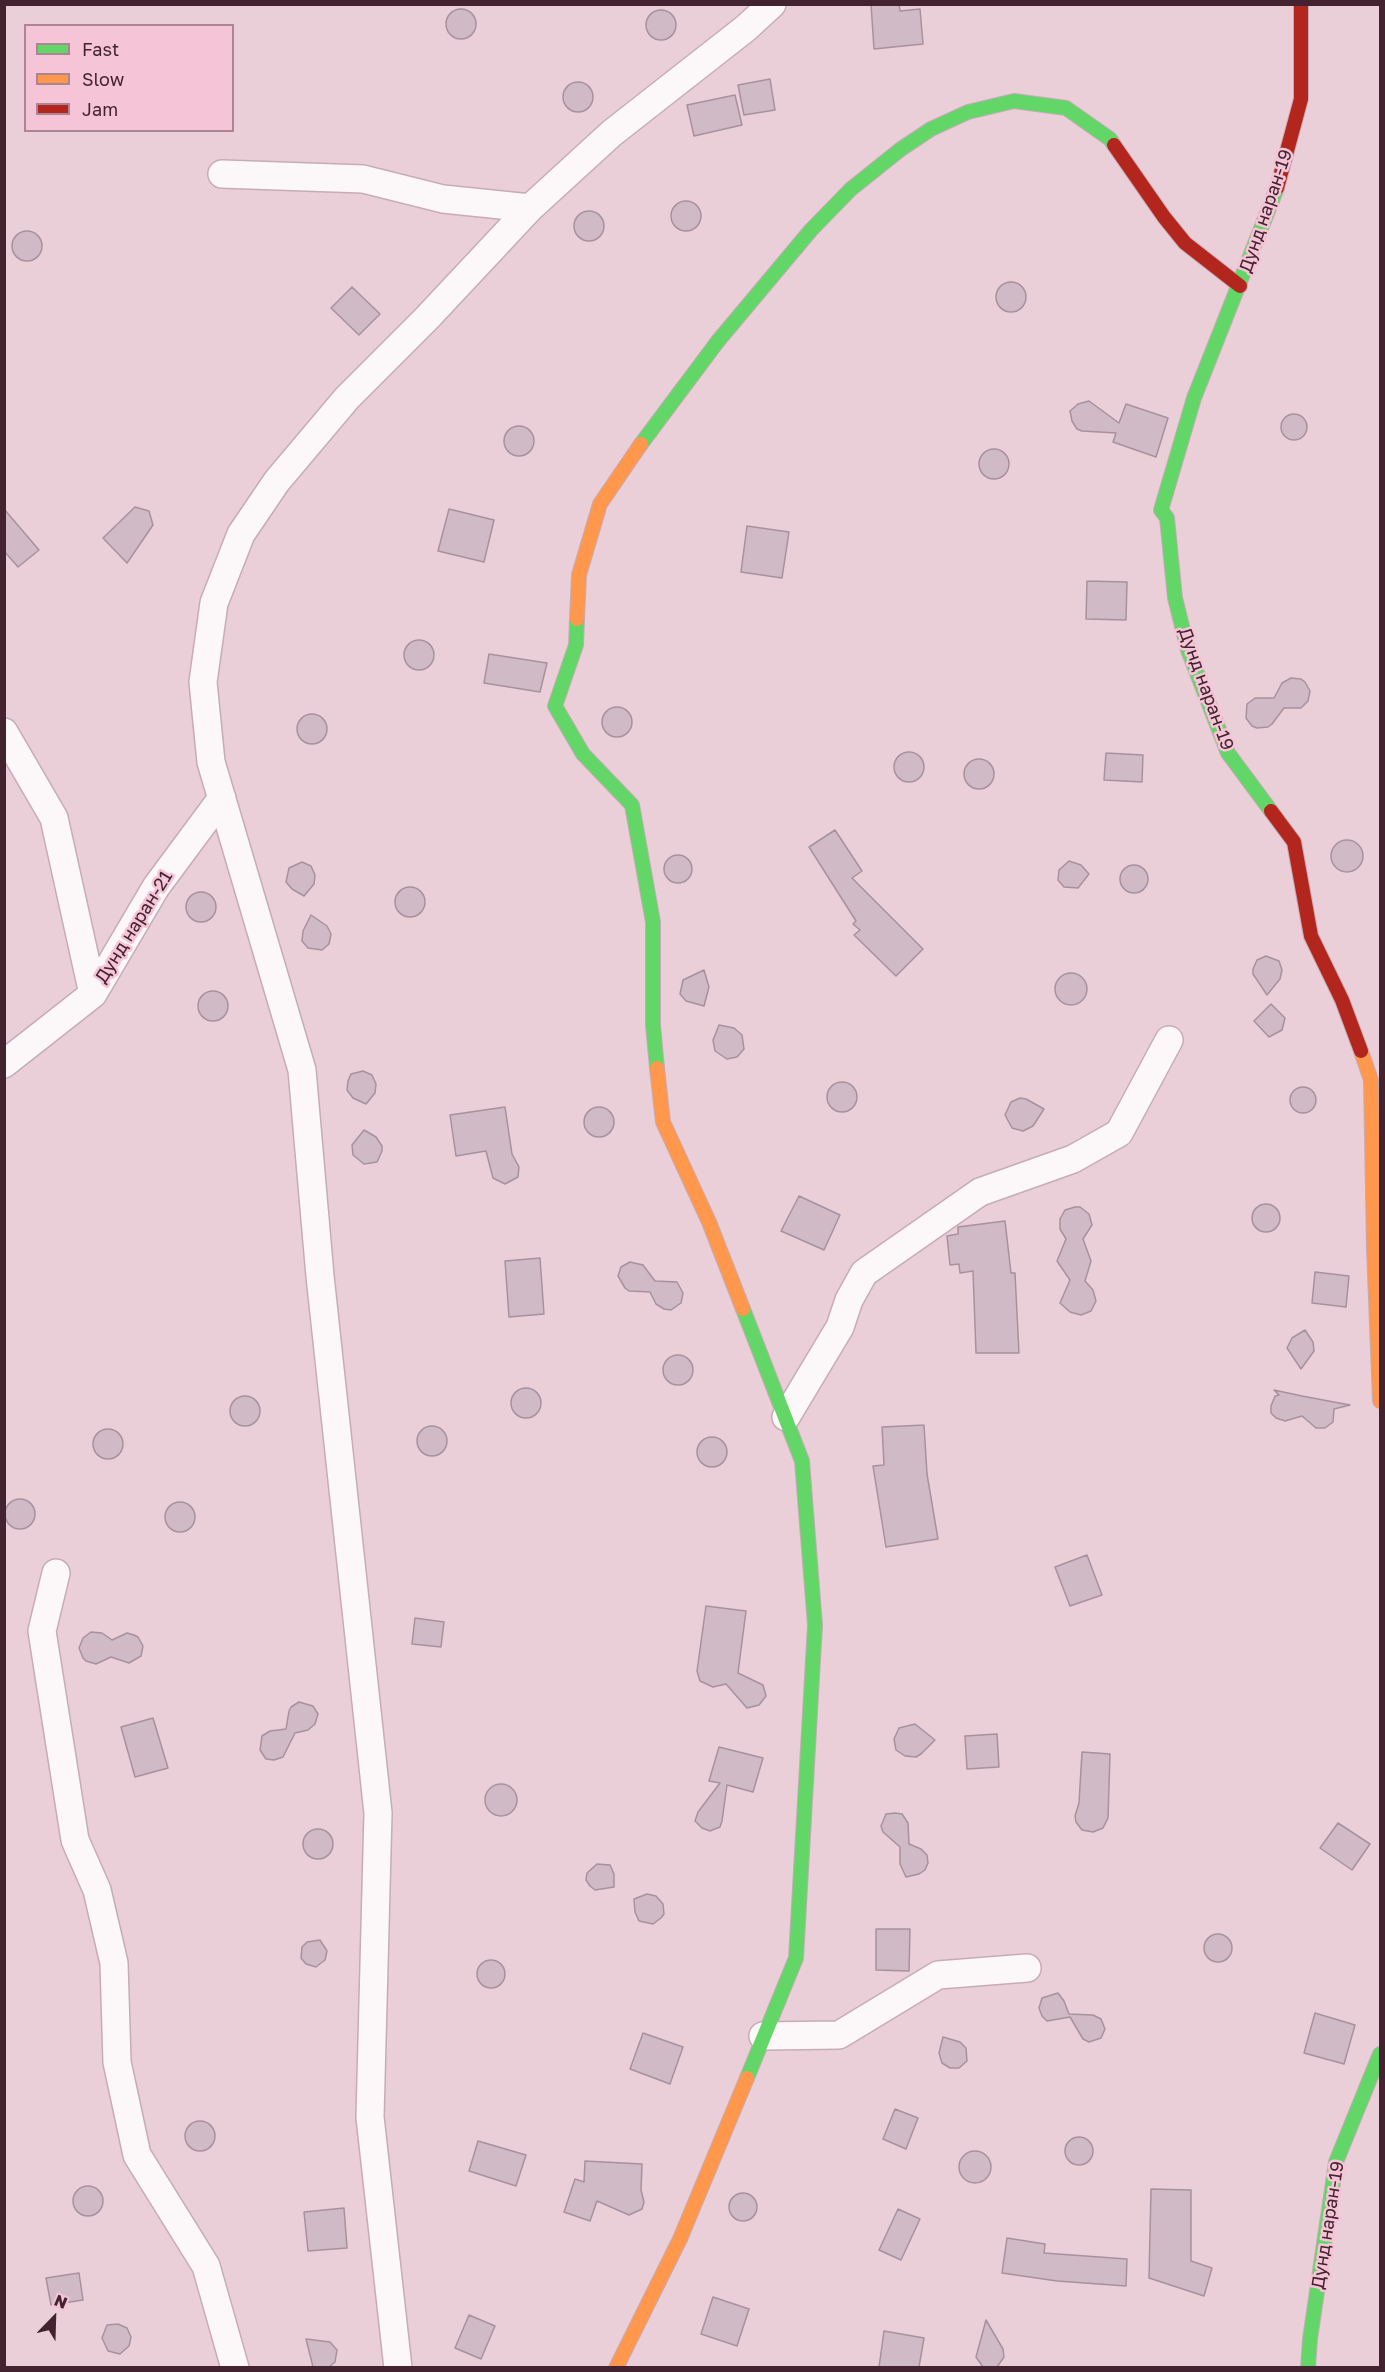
<!DOCTYPE html>
<meta charset="utf-8">
<style>
body{margin:0}
#map{position:relative;width:1385px;height:2372px;overflow:hidden;background:#eacfd9;font-family:"Golos Text",sans-serif}
canvas{display:block}
.frame{position:absolute;inset:0;border:6px solid #42232f;pointer-events:none}
.legend{position:absolute;left:24px;top:24px;width:210px;height:108px;box-sizing:border-box;background:#f5c4d6;border:2px solid #ad8493;margin:0;padding:8px 10px;list-style:none;font-size:18px;color:#42232f}
.legend li{display:flex;align-items:center;gap:12px;height:30px}
.legend b{width:30px;border:2px solid #ad8493}
.north{position:absolute;left:24px;top:2288px;width:60px;height:60px;-webkit-text-stroke:4px #f5c4d6;paint-order:stroke;rotate:23deg;font-size:16px;font-weight:700;line-height:24px;text-align:center;color:#42232f}
.north::after{content:'';display:block;margin:auto;width:21px;height:27px;background:#42232f;clip-path:polygon(50% 0,100% 100%,50% 72%,0 100%)}
</style>
<div id="map">
<canvas width="1385" height="2372"></canvas>
<div class="frame"></div>
<ul class="legend">
<li><b style="height:8px;background:#63d668"></b>Fast</li>
<li><b style="height:8px;background:#ff974d"></b>Slow</li>
<li><b style="height:8px;background:#b3261e"></b>Jam</li>
</ul>
<div class="north">N</div>
</div>
<script>
const ctx = document.querySelector('canvas').getContext('2d');
ctx.lineJoin = 'round';
function fill(path, color) {
  ctx.fillStyle = color;
  ctx.fill(path, 'evenodd');
}
function poly(rows) {
  const path = new Path2D();
  for (const r of rows) {
    if (r.length === 3) {
      path.moveTo(r[0] + r[2], r[1]);
      path.arc(r[0], r[1], r[2], 0, 2 * Math.PI);
      continue;
    }
    path.moveTo(r[0], r[1]);
    for (let i = 2; i < r.length; i += 2) path.lineTo(r[i], r[i + 1]);
  }
  return path;
}
function stroke(path, color, width, dash) {
  ctx.strokeStyle = color;
  ctx.lineWidth = width;
  ctx.lineCap = dash ? 'butt' : 'round';
  ctx.setLineDash(dash || []);
  ctx.stroke(path);
}
function label(font, color, halo, rows, align = 'center') {
  ctx.font = font + ' "Golos Text",sans-serif';
  ctx.lineWidth = 5;
  ctx.setLineDash([]);
  ctx.textBaseline = 'middle';
  ctx.strokeStyle = halo;
  ctx.fillStyle = color;
  for (const [text, x, y, turn = 0] of rows) {
    ctx.save();
    ctx.translate(x, y);
    ctx.rotate((+turn || 0) * Math.PI / 180);
    ctx.textAlign = isNaN(turn) ? turn : align;
    if (halo) ctx.strokeText(text, 0, 0);
    ctx.fillText(text, 0, 0);
    ctx.restore();
  }
}
const building = poly([
 [871,4,899,4,900,11,920,9,923,44,874,49,871,4],
 [461,24,15],
 [661,25,15],
 [770,79,775,110,744,115,738,85,770,79],
 [578,97,15],
 [735,95,742,125,694,136,687,105,735,95],
 [686,216,15],
 [589,226,15],
 [27,246,15],
 [1011,297,15],
 [352,287,380,314,359,335,331,308,352,287],
 [1089,401,1119,423,1126,404,1168,418,1156,457,1113,442,1116,433,1082,431,1077,429,1072,421,1070,411,1078,404,1089,401],
 [1294,427,13],
 [519,441,15],
 [994,464,15],
 [135,507,149,511,153,525,127,563,103,538,135,507],
 [4,509,39,550,18,567,4,551,4,509],
 [449,509,494,520,484,562,438,551,449,509],
 [747,526,789,532,782,578,741,572,747,526],
 [1087,581,1127,582,1126,620,1086,619,1087,581],
 [419,655,15],
 [489,654,547,663,540,692,484,683,489,654],
 [1291,678,1301,679,1305,682,1310,691,1308,701,1301,708,1284,708,1272,724,1268,727,1257,728,1252,726,1246,718,1247,704,1255,698,1274,698,1282,683,1291,678],
 [617,722,15],
 [312,729,15],
 [909,767,15],
 [1106,753,1143,755,1142,782,1104,780,1106,753],
 [979,774,15],
 [835,830,862,871,852,878,923,949,896,976,854,935,860,930,853,924,856,921,809,847,835,830],
 [1347,856,16],
 [678,869,14],
 [1069,861,1081,865,1089,874,1078,888,1064,887,1058,880,1059,870,1069,861],
 [302,862,311,866,315,875,314,884,304,896,292,889,286,882,289,868,302,862],
 [1134,879,14],
 [410,902,15],
 [201,907,15],
 [311,915,327,926,331,934,329,944,322,950,308,948,302,941,303,931,311,915],
 [1266,956,1279,961,1282,970,1280,979,1267,995,1253,974,1253,969,1257,960,1266,956],
 [704,970,709,987,704,1006,686,1001,680,994,683,980,704,970],
 [1071,989,16],
 [213,1006,15],
 [1271,1004,1285,1018,1282,1030,1269,1037,1254,1021,1271,1004],
 [719,1025,734,1028,742,1035,744,1049,737,1057,727,1059,715,1051,713,1040,719,1025],
 [363,1071,372,1075,376,1084,375,1093,366,1104,353,1098,347,1090,348,1081,351,1074,363,1071],
 [842,1097,15],
 [1303,1100,13],
 [1020,1098,1026,1099,1044,1109,1033,1126,1023,1131,1012,1128,1005,1115,1011,1102,1020,1098],
 [505,1107,512,1154,519,1167,518,1177,505,1184,493,1178,486,1151,456,1156,450,1115,505,1107],
 [599,1122,15],
 [364,1130,376,1137,382,1146,382,1151,377,1162,364,1164,353,1155,352,1145,364,1130],
 [799,1196,840,1215,824,1250,781,1231,799,1196],
 [1266,1218,14],
 [1075,1207,1080,1207,1089,1214,1092,1225,1083,1239,1091,1261,1085,1281,1093,1290,1096,1301,1091,1311,1081,1315,1070,1312,1060,1303,1070,1280,1057,1261,1066,1239,1060,1229,1060,1219,1065,1210,1075,1207],
 [1005,1221,1011,1273,1015,1273,1019,1353,976,1353,973,1271,960,1273,959,1264,950,1265,947,1236,958,1234,958,1227,1005,1221],
 [540,1258,544,1314,509,1317,505,1261,540,1258],
 [630,1262,643,1265,655,1281,677,1282,683,1293,681,1303,671,1310,664,1309,656,1304,650,1292,629,1291,625,1288,618,1276,621,1267,630,1262],
 [1315,1272,1349,1276,1346,1307,1312,1303,1315,1272],
 [1305,1330,1313,1342,1314,1351,1301,1369,1287,1348,1292,1338,1305,1330],
 [678,1370,15],
 [526,1403,15],
 [1274,1390,1302,1396,1350,1405,1334,1409,1333,1422,1325,1428,1316,1428,1302,1416,1285,1421,1276,1418,1271,1413,1271,1406,1275,1396,1279,1395,1274,1390],
 [245,1411,15],
 [924,1425,927,1474,938,1539,886,1547,873,1466,884,1465,882,1427,924,1425],
 [432,1441,15],
 [108,1444,15],
 [712,1452,15],
 [20,1514,15],
 [180,1517,15],
 [1087,1555,1102,1595,1070,1606,1055,1567,1087,1555],
 [706,1606,746,1611,738,1673,763,1685,766,1696,759,1705,747,1708,726,1684,713,1687,700,1681,697,1671,706,1606],
 [415,1618,444,1622,441,1647,412,1644,415,1618],
 [91,1632,102,1633,112,1640,127,1633,134,1635,138,1637,143,1646,141,1656,129,1663,111,1657,96,1664,86,1661,83,1658,79,1648,83,1638,91,1632],
 [299,1702,313,1706,318,1714,315,1724,308,1730,295,1733,283,1757,274,1760,266,1759,260,1750,262,1736,270,1731,286,1729,289,1711,291,1707,299,1702],
 [153,1718,168,1768,135,1777,121,1727,153,1718],
 [915,1724,935,1740,921,1754,916,1757,905,1756,896,1750,894,1739,899,1728,915,1724],
 [997,1734,999,1767,967,1769,965,1736,997,1734],
 [719,1747,763,1758,753,1792,727,1785,722,1821,720,1827,710,1831,702,1828,695,1821,698,1812,720,1783,709,1781,719,1747],
 [1082,1752,1110,1754,1108,1818,1103,1828,1093,1832,1082,1830,1076,1822,1075,1816,1079,1803,1082,1752],
 [501,1800,16],
 [895,1813,902,1814,908,1823,909,1844,921,1849,927,1855,928,1863,925,1870,919,1874,906,1877,900,1864,900,1847,883,1832,881,1826,886,1814,895,1813],
 [1338,1823,1370,1844,1352,1870,1320,1848,1338,1823],
 [318,1844,15],
 [597,1864,610,1865,614,1874,614,1887,595,1890,590,1886,586,1880,587,1873,597,1864],
 [647,1894,656,1896,663,1904,664,1914,661,1918,653,1924,639,1921,635,1912,634,1899,647,1894],
 [876,1929,910,1929,909,1971,876,1970,876,1929],
 [1218,1948,14],
 [320,1940,327,1951,325,1960,316,1967,306,1964,301,1958,302,1947,307,1942,320,1940],
 [491,1974,14],
 [1058,1993,1064,2001,1069,2014,1093,2015,1101,2019,1105,2029,1101,2038,1089,2042,1083,2039,1070,2017,1047,2021,1042,2016,1039,2008,1042,1998,1058,1993],
 [1315,2013,1355,2025,1344,2064,1304,2053,1315,2013],
 [643,2033,683,2047,670,2084,630,2069,643,2033],
 [943,2037,960,2042,966,2048,967,2061,959,2068,950,2068,942,2063,939,2053,943,2037],
 [895,2109,918,2118,906,2149,883,2139,895,2109],
 [200,2136,15],
 [1079,2151,14],
 [478,2141,526,2155,516,2186,469,2171,478,2141],
 [975,2167,16],
 [585,2161,642,2164,641,2190,644,2202,642,2209,629,2215,597,2201,590,2221,564,2212,575,2179,584,2182,585,2161],
 [88,2201,15],
 [1151,2189,1191,2190,1191,2261,1212,2268,1204,2296,1149,2278,1151,2189],
 [743,2207,14],
 [344,2208,347,2248,308,2251,304,2212,344,2208],
 [898,2209,920,2219,901,2260,879,2250,898,2209],
 [1007,2238,1045,2244,1044,2253,1127,2259,1126,2286,1057,2281,1002,2273,1007,2238],
 [79,2273,83,2300,51,2305,46,2278,79,2273],
 [713,2297,749,2309,737,2346,701,2334,713,2297],
 [469,2315,495,2326,481,2359,455,2348,469,2315],
 [986,2320,1003,2349,1004,2357,997,2367,983,2367,976,2357,986,2320],
 [118,2324,127,2328,131,2337,129,2346,120,2354,108,2351,102,2338,107,2325,118,2324],
 [884,2331,924,2338,919,2367,879,2367,884,2331],
 [306,2339,330,2342,337,2350,335,2362,329,2367,313,2367,306,2339]
]);
const street = poly([
 [222,174,363,179,443,199,530,208],
 [4,732,54,818,93,994],
 [4,1064,93,994,156,887,222,798],
 [786,1417,840,1327,849,1300,864,1273,980,1192,1073,1159,1119,1133,1169,1040],
 [56,1573,42,1631,75,1840,97,1890,114,1963,117,2062,137,2155,206,2266,235,2368],
 [763,2036,839,2035,938,1975,1027,1968],
 [398,2368,370,2117,378,1813,320,1276,302,1070,211,762,203,682,214,603,241,534,277,481,347,398,427,318,530,208,612,133,746,28,772,4]
]);
const fast = poly([
 [641,444,718,341,811,230,851,189,901,149,931,129,968,112,1014,101,1066,108,1110,139,1114,145],
 [577,619,576,645,555,706,583,754,632,805,653,922,653,1025,657,1068],
 [1271,811,1228,753,1188,650,1175,598,1167,518,1161,510,1194,398,1277,188],
 [743,1309,802,1461,815,1625,796,1958,747,2078],
 [1308,2368,1310,2339,1336,2162,1380,2054]
]);
const slow = poly([
 [577,619,579,575,600,504,641,444],
 [1361,1051,1371,1080,1374,1248,1380,1401],
 [657,1068,663,1122,709,1222,743,1309],
 [616,2368,680,2239,747,2078]
]);
const jam = poly([
 [1114,145,1164,217,1185,243,1240,286],
 [1277,188,1301,99,1301,4],
 [1271,811,1294,842,1311,936,1342,1000,1361,1051]
]);
const streetNames = [
 ["Дунд наран-19",1266,211,-71],
 ["Дунд наран-19",1206,689,70],
 ["Дунд наран-21",134,927,-58],
 ["Дунд наран-19",1328,2225,-81]
];
fill(building, '#d0bac6');
stroke(building, '#a8919e', 1.5);
stroke(street, '#c6acb6', 30);
stroke(fast, '#c6acb6', 16);
stroke(slow, '#c6acb6', 16);
stroke(jam, '#c6acb6', 16);
stroke(street, '#fcf8f9', 27);
stroke(fast, '#63d668', 14);
stroke(slow, '#ff974d', 14);
stroke(jam, '#b3261e', 14);
label('18px', '#42232f', '#f5c4d6', streetNames);
</script>
